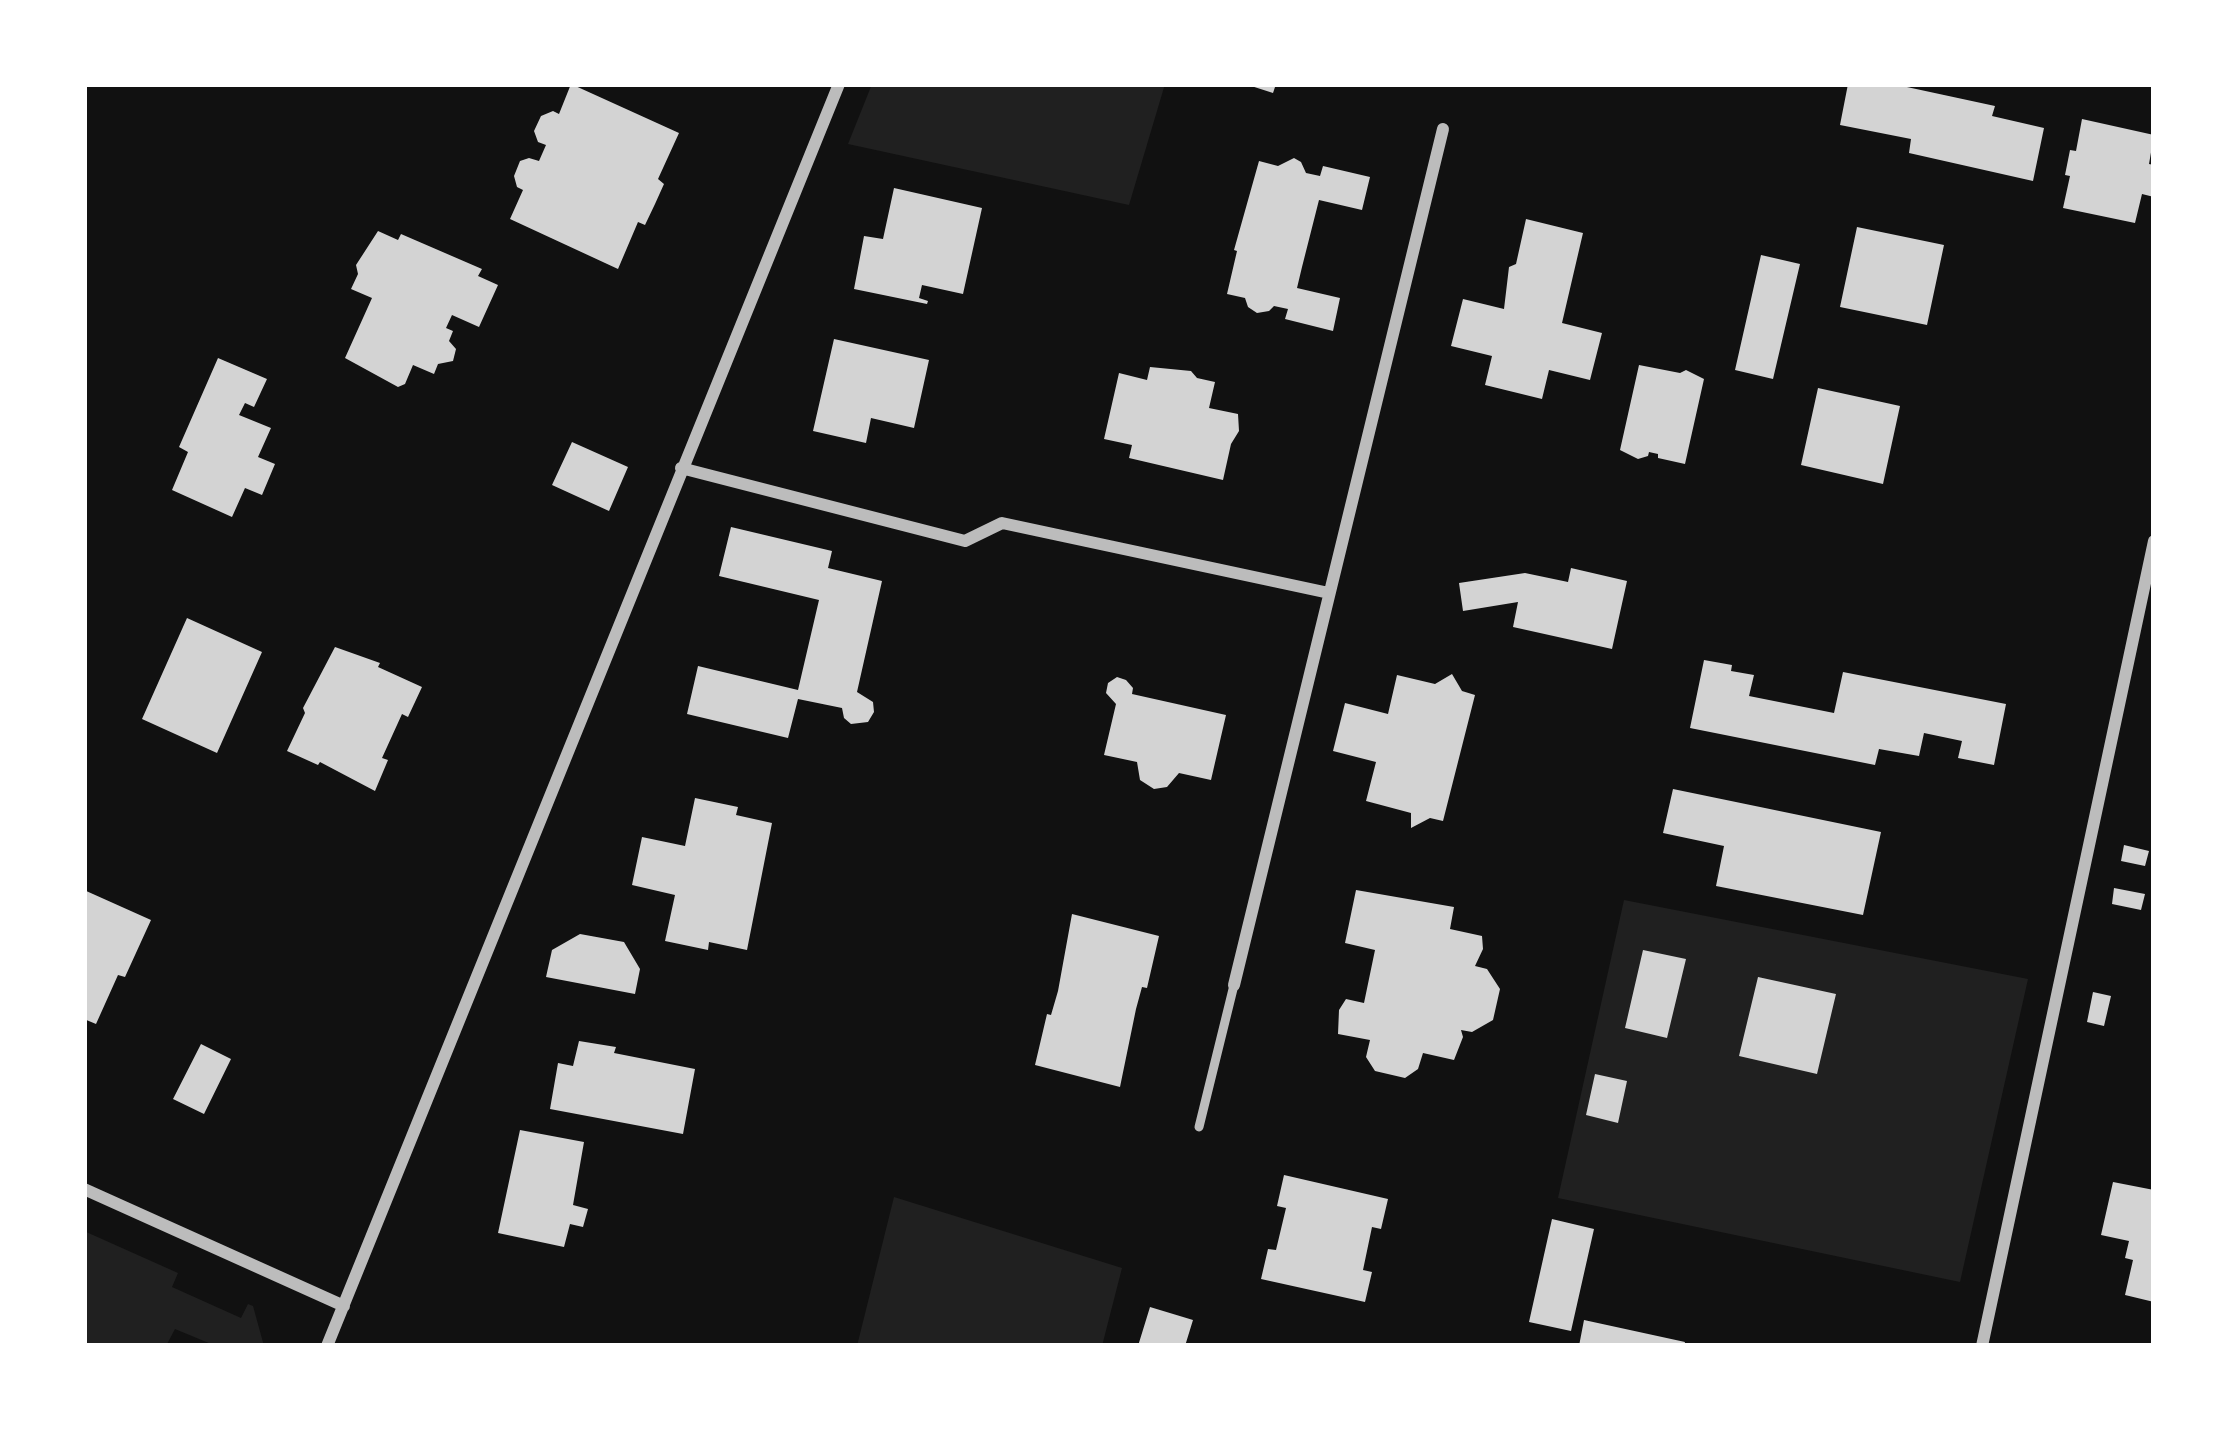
<!DOCTYPE html>
<style>
body{margin:0}
#map{position:relative;width:2238px;height:1430px;overflow:hidden;background:#111;font-family:"Noto Sans",sans-serif}
canvas{display:block}
.frame{position:absolute;inset:0;border:87px solid #fff;pointer-events:none}
</style>
<div id="map">
<canvas width="2238" height="1430"></canvas>
<div class="frame"></div>
</div>
<script>
const ctx = document.querySelector('canvas').getContext('2d');
ctx.lineJoin = 'round';
function fill(path, color) {
  ctx.fillStyle = color;
  ctx.fill(path, 'evenodd');
}
function poly(rows) {
  const path = new Path2D();
  for (const r of rows) {
    path.moveTo(r[0], r[1]);
    for (let i = 2; i < r.length; i += 2) path.lineTo(r[i], r[i + 1]);
  }
  return path;
}
function stroke(path, color, width, dash) {
  ctx.strokeStyle = color;
  ctx.lineWidth = width;
  ctx.lineCap = dash ? 'butt' : 'round';
  ctx.setLineDash(dash || []);
  ctx.stroke(path);
}
const green = poly([
 [872,84,1165,84,1129,205,848,144],
 [1624,900,2028,979,1960,1282,1558,1198],
 [894,1197,1122,1268,1102,1346,857,1346],
 [84,1231,178,1273,172,1287,241,1318,248,1304,253,1306,264,1346,216,1346,175,1329,166,1346,84,1346]
]);
const building = poly([
 [571,84,679,133,658,179,664,184,655,204,645,225,638,222,618,269,510,219,523,190,517,187,514,176,520,161,529,158,539,161,546,145,538,142,534,131,541,116,553,111,559,114],
 [1245,84,1276,84,1273,93],
 [1848,84,1893,84,1995,106,1992,116,2044,128,2033,181,1909,153,1911,139,1840,125],
 [2082,119,2154,135,2149,164,2154,165,2154,197,2142,194,2135,223,2063,208,2070,176,2065,175,2070,150,2076,151],
 [1294,158,1301,162,1306,173,1320,176,1323,166,1370,177,1362,210,1319,200,1302,267,1297,288,1340,298,1333,331,1285,319,1288,309,1274,306,1269,311,1257,313,1248,307,1245,298,1227,294,1237,251,1234,250,1259,161,1278,166],
 [894,188,982,208,963,294,922,285,919,298,928,301,927,304,854,289,864,236,883,239],
 [1526,219,1583,233,1562,323,1602,333,1590,380,1549,370,1542,399,1485,385,1492,356,1451,346,1463,299,1504,309,1509,267,1516,264],
 [1857,227,1944,245,1927,325,1840,307],
 [378,231,398,240,401,234,482,269,478,276,498,285,479,327,452,315,446,328,453,331,449,341,456,349,453,361,438,364,434,374,413,365,405,384,398,387,345,358,372,298,351,289,358,274,356,265],
 [1761,255,1800,264,1773,379,1735,370],
 [834,339,929,360,914,428,871,418,866,443,813,431],
 [218,358,267,379,254,407,245,403,239,415,271,428,258,457,275,464,262,495,245,488,232,517,172,490,188,452,179,447],
 [1639,365,1680,373,1686,370,1704,379,1685,464,1658,458,1658,454,1649,452,1648,456,1638,459,1620,450],
 [1150,367,1191,371,1197,378,1215,382,1209,408,1238,414,1239,431,1231,444,1223,480,1129,458,1132,445,1104,439,1119,373,1147,380],
 [1818,388,1900,406,1883,484,1801,465],
 [572,442,628,467,609,511,552,485],
 [731,527,832,551,828,568,882,581,857,692,873,702,874,712,868,722,851,724,844,718,842,708,798,699,788,738,687,714,698,666,798,690,819,600,719,576],
 [1571,568,1627,581,1612,649,1513,627,1518,602,1463,611,1459,583,1525,573,1568,582],
 [187,618,262,652,217,753,142,719],
 [335,647,380,663,378,667,422,687,408,717,402,714,382,758,388,760,375,791,320,762,318,765,287,751,305,713,303,708],
 [1704,660,1732,665,1731,671,1754,675,1749,696,1834,713,1843,672,2006,704,1994,765,1958,758,1962,741,1924,733,1919,756,1879,749,1875,765,1690,728],
 [1452,674,1462,691,1475,695,1443,821,1430,818,1411,828,1411,813,1366,801,1376,762,1333,751,1345,703,1388,714,1397,675,1435,684],
 [1117,677,1126,680,1133,688,1132,694,1226,715,1211,780,1179,773,1167,787,1154,789,1140,780,1137,762,1104,755,1116,704,1106,693,1108,683],
 [1673,789,1881,832,1863,915,1716,886,1724,846,1663,833],
 [695,798,738,807,736,815,772,823,747,950,709,942,708,950,665,941,675,895,632,885,642,837,685,846],
 [2124,845,2149,851,2145,866,2121,861],
 [2114,888,2145,894,2141,910,2112,904],
 [84,890,151,920,125,977,118,975,96,1024,84,1019],
 [1356,890,1454,907,1450,929,1482,936,1483,949,1475,966,1487,969,1500,989,1493,1020,1472,1032,1461,1030,1463,1037,1454,1060,1423,1053,1418,1069,1405,1078,1375,1071,1366,1057,1370,1040,1338,1034,1339,1010,1346,999,1364,1003,1375,950,1345,943],
 [1072,914,1159,936,1147,988,1142,987,1136,1009,1120,1087,1035,1065,1047,1014,1051,1015,1058,991],
 [580,934,624,942,640,969,635,994,546,977,552,950],
 [1643,950,1686,959,1667,1038,1625,1028],
 [1758,977,1836,994,1817,1074,1739,1056],
 [2093,992,2111,996,2104,1026,2087,1022],
 [579,1041,616,1047,614,1053,695,1069,683,1134,550,1109,558,1063,573,1066],
 [201,1044,231,1059,204,1114,173,1099],
 [1595,1074,1627,1081,1618,1123,1586,1115],
 [520,1130,584,1142,573,1205,588,1209,583,1227,570,1224,564,1247,498,1233],
 [1284,1175,1388,1199,1381,1229,1372,1227,1363,1270,1372,1272,1365,1302,1261,1279,1268,1249,1276,1250,1286,1208,1277,1206],
 [2113,1182,2154,1190,2154,1302,2125,1295,2133,1260,2125,1258,2129,1241,2101,1235],
 [1552,1219,1594,1229,1571,1331,1529,1322],
 [1150,1307,1193,1320,1185,1346,1138,1346],
 [1584,1320,1685,1342,1684,1346,1579,1346]
]);
const service = poly([
 [1199,1127,1234,985]
]);
const minor = poly([
 [681,468,965,541,1002,523,1329,593],
 [1234,985,1443,129],
 [84,1189,344,1306],
 [327,1346,839,84],
 [1982,1346,2154,541]
]);
fill(green, '#202020');
fill(building, '#d3d3d3');
stroke(service, '#bcbcbc', 9);
stroke(minor, '#bcbcbc', 12);
</script>
